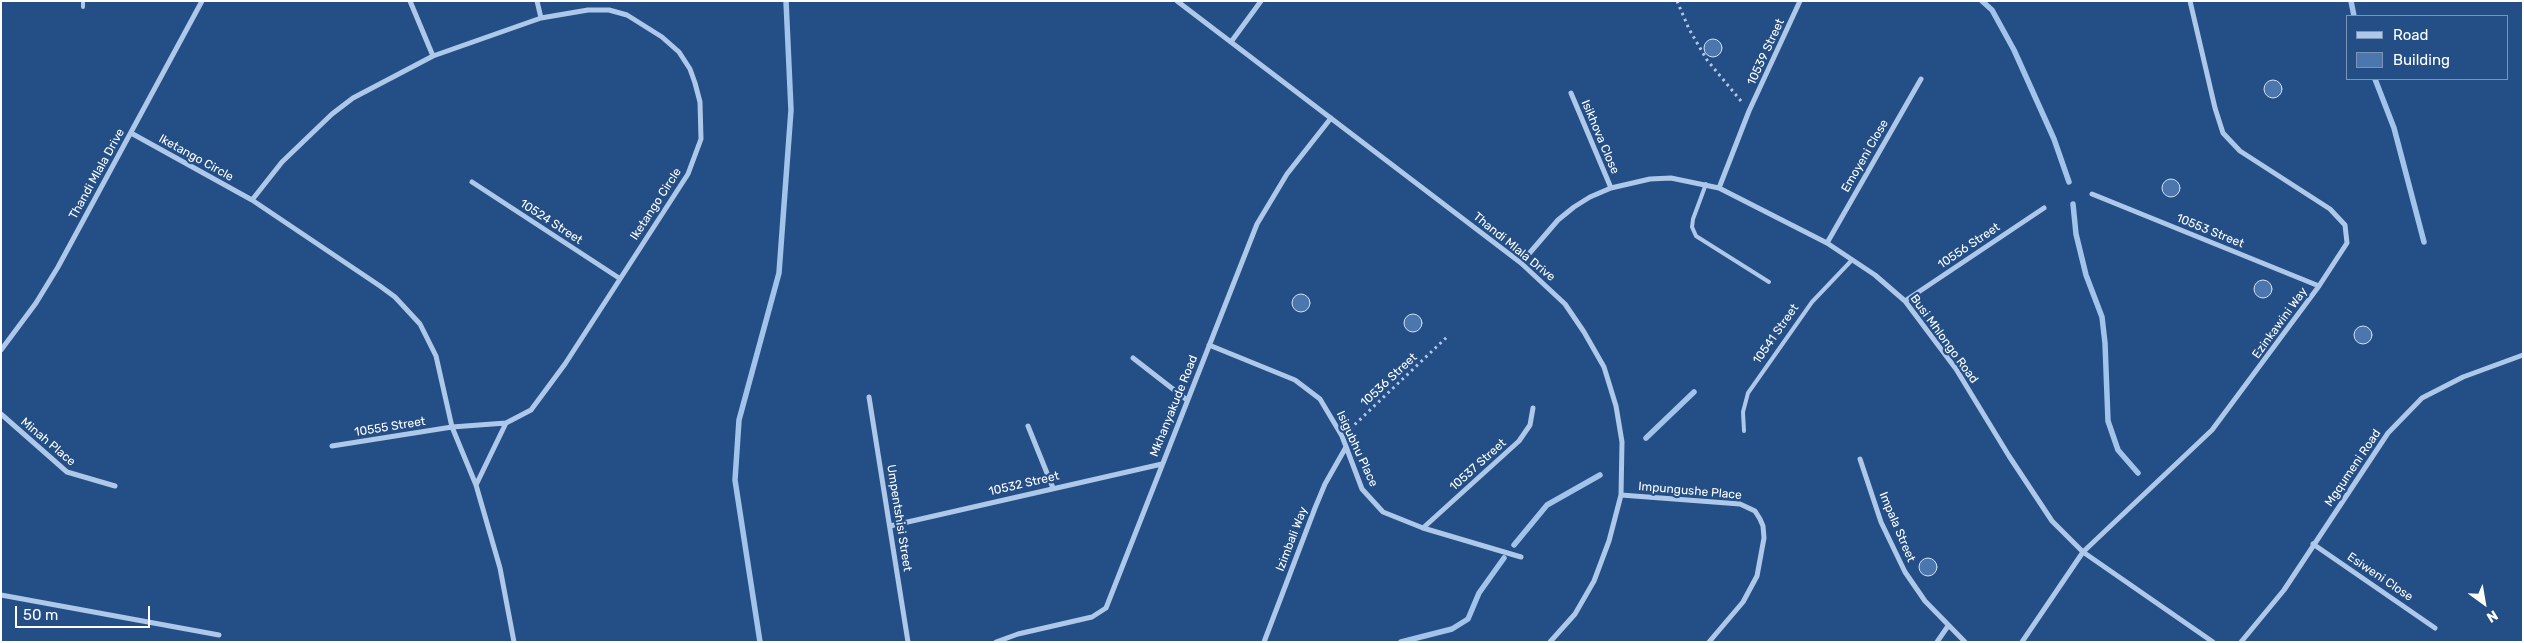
<!DOCTYPE html>
<style>
body{margin:0}
#map{position:relative;width:2524px;height:643px;overflow:hidden;background:#244e86;font-family:Rubik,sans-serif}
canvas{display:block}
.frame{position:absolute;inset:0;border:2px solid #fff;pointer-events:none}
.legend{position:absolute;left:2346px;top:15px;width:162px;height:65px;box-sizing:border-box;background:#244e86;border:1px solid #7c95b6;margin:0;padding:6px 9px;list-style:none;font-size:15px;color:#fff}
.legend li{display:flex;align-items:center;gap:10px;height:25px}
.legend b{width:25px;border:1px solid #7c95b6}
.north{position:absolute;left:2459px;top:578px;width:50px;height:50px;-webkit-text-stroke:4px #244e86;paint-order:stroke;rotate:148deg;font-size:14px;font-weight:700;line-height:20px;text-align:center;color:#fff}
.north::after{content:'';display:block;margin:auto;width:18px;height:22px;background:#fff;clip-path:polygon(50% 0,100% 100%,50% 72%,0 100%)}
.scale{position:absolute;left:15px;top:606px;width:135px;height:22px;box-sizing:border-box;border:2px solid #fff;border-top:0;padding-left:6px;font-size:15px;line-height:18px;white-space:nowrap;color:#fff;-webkit-text-stroke:4px #244e86;paint-order:stroke}
</style>
<div id="map">
<canvas width="2524" height="643"></canvas>
<div class="frame"></div>
<ul class="legend">
<li><b style="height:6px;background:#aec8e9"></b>Road</li>
<li><b style="height:14px;background:#4c77ae"></b>Building</li>
</ul>
<div class="north">N</div>
<div class="scale">50 m</div>
</div>
<script>
const ctx = document.querySelector('canvas').getContext('2d');
ctx.lineJoin = 'round';
function poly(rows) {
  const path = new Path2D();
  for (const r of rows) {
    if (r.length === 3) {
      path.moveTo(r[0] + r[2], r[1]);
      path.arc(r[0], r[1], r[2], 0, 2 * Math.PI);
      continue;
    }
    path.moveTo(r[0], r[1]);
    for (let i = 2; i < r.length; i += 2) path.lineTo(r[i], r[i + 1]);
  }
  return path;
}
function stroke(path, color, width, dash) {
  ctx.strokeStyle = color;
  ctx.lineWidth = width;
  ctx.lineCap = dash ? 'butt' : 'round';
  ctx.setLineDash(dash || []);
  ctx.stroke(path);
}
function fill(path, color) {
  ctx.fillStyle = color;
  ctx.fill(path, 'evenodd');
}
function label(font, color, halo, rows, align = 'center') {
  ctx.font = font + ' Rubik,sans-serif';
  ctx.lineWidth = 4.5;
  ctx.setLineDash([]);
  ctx.textBaseline = 'middle';
  ctx.strokeStyle = halo;
  ctx.fillStyle = color;
  for (const [text, x, y, turn = 0] of rows) {
    ctx.save();
    ctx.translate(x, y);
    ctx.rotate((+turn || 0) * Math.PI / 180);
    ctx.textAlign = isNaN(turn) ? turn : align;
    if (halo) ctx.strokeText(text, 0, 0);
    ctx.fillText(text, 0, 0);
    ctx.restore();
  }
}
const stream = poly([
 [1982,1,1992,10,2014,50,2054,139,2069,182],
 [2351,1,2354,16],
 [2375,79,2394,128,2424,242],
 [2073,204,2076,234,2086,275,2102,317,2105,343,2108,421,2118,450,2138,473],
 [1646,438,1694,392],
 [1514,545,1547,505,1600,475],
 [760,642,735,480,739,420,779,273,791,110,786,1],
 [1401,642,1452,629,1468,619,1479,593,1504,558]
]);
const building = poly([
 [1713,48,9],
 [2273,89,9],
 [2171,188,9],
 [2263,289,9],
 [1301,303,9],
 [1413,323,9],
 [2363,335,9],
 [1928,567,9]
]);
const path = poly([
 [1677,1,1689,29,1707,60,1741,101],
 [1350,429,1448,336]
]);
const lane = poly([
 [83,7,83,1],
 [1706,184,1693,219,1692,227,1696,236,1769,282],
 [1744,431,1743,412,1748,393,1812,302,1851,261]
]);
const street = poly([
 [410,1,433,56],
 [537,1,541,18],
 [1177,1,1521,263,1565,304,1584,332,1604,367,1616,406,1622,442,1621,495,1609,541,1594,581,1575,614,1550,642],
 [1231,42,1261,1],
 [1571,93,1611,188],
 [131,133,252,200,380,286,395,297,420,324,436,356,452,427,476,485,500,568,514,642],
 [472,182,619,278],
 [1719,188,1749,111,1800,1],
 [2092,194,2319,286],
 [252,200,282,162,332,114,353,98,433,56,541,18,588,10,609,10,627,15,662,37,679,52,690,69,695,83,700,102,701,139,688,174,565,364,531,410,506,423,452,427,332,446],
 [1827,243,1921,79],
 [1521,263,1558,220,1574,207,1590,197,1611,188,1650,179,1671,178,1719,188,1827,243,1875,275,1905,301,1956,369,2009,456,2052,521,2083,552,2213,642],
 [1905,301,2044,208],
 [1209,345,1295,380,1320,399,1342,436,1362,489,1383,512,1423,528,1521,557],
 [1,350,36,303,58,267,202,1],
 [1133,358,1187,400],
 [869,397,908,642],
 [1,414,67,472,115,486],
 [1028,426,1053,488],
 [1860,459,1881,522,1905,572,1925,601,1965,642],
 [476,485,506,423],
 [1621,495,1740,504,1755,511,1760,519,1763,526,1764,538,1757,576,1743,602,1709,642],
 [890,526,1162,464],
 [1423,528,1519,441,1530,425,1533,408],
 [2313,544,2435,628],
 [1,595,219,635],
 [996,642,1018,634,1092,617,1106,608,1257,224,1287,174,1331,118],
 [1264,642,1315,508,1325,484,1346,447],
 [1937,642,1948,626],
 [2022,642,2083,552,2212,430,2319,286,2347,243,2345,225,2330,209,2240,151,2223,133,2215,108,2190,1],
 [2241,642,2284,590,2388,433,2422,398,2463,377,2523,355]
]);
const streetNames = [
 ["10539 Street",1766,52,-65],
 ["Isikhova Close",1600,137,67],
 ["Emoyeni Close",1865,156,-60],
 ["Iketango Circle",196,158,29],
 ["Thandi Mlala Drive",97,174,-61],
 ["Iketango Circle",656,204,-57],
 ["10524 Street",551,222,33],
 ["10553 Street",2210,231,22],
 ["10556 Street",1969,246,-34],
 ["Thandi Mlala Drive",1514,247,39],
 ["Ezinkawini Way",2280,323,-54],
 ["10541 Street",1776,334,-55],
 ["Busi Mhlongo Road",1944,339,54],
 ["10536 Street",1389,380,-43],
 ["Mkhanyakude Road",1174,406,-68],
 ["10555 Street",390,427,-9],
 ["Minah Place",48,442,40],
 ["Isigubhu Place",1357,449,65],
 ["10537 Street",1478,465,-42],
 ["Mgqumeni Road",2353,468,-56],
 ["10532 Street",1024,484,-13],
 ["Impungushe Place",1690,491,5],
 ["Umpentshisi Street",899,518,81],
 ["Impala Street",1897,527,67],
 ["Izimbali Way",1292,539,-69],
 ["Esiweni Close",2380,577,34]
];
stroke(stream, '#a2c3ea', 5.5);
fill(building, '#4c77ae');
stroke(building, '#d2e2f7', 1);
stroke(path, '#aec8e9', 3, [2.5, 4]);
stroke(lane, '#aec8e9', 4);
stroke(street, '#aec8e9', 5);
label('12px', '#fff', '#244e86', streetNames);
</script>
